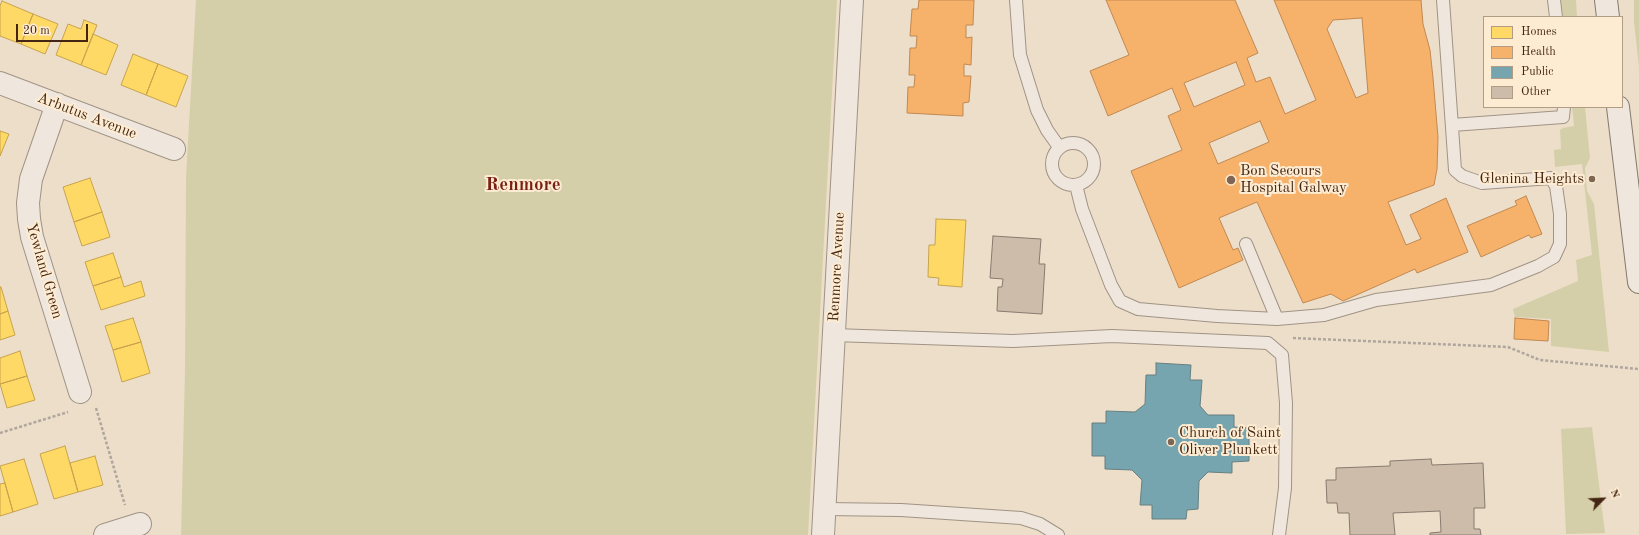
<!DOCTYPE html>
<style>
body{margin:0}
#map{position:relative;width:1639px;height:535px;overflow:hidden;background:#eddec9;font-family:"Old Standard TT",serif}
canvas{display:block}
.legend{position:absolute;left:1483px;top:16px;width:140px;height:92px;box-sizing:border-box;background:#fdecd2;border:1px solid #b39c86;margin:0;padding:5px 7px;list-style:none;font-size:12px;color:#442513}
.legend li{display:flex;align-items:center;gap:8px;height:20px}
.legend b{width:20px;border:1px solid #b39c86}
.north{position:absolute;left:1583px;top:479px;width:40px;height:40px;-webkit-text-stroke:3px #fdecd2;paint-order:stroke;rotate:66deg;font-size:11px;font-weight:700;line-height:16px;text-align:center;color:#442513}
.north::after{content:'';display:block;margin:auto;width:14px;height:18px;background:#442513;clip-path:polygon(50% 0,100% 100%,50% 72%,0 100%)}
.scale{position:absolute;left:16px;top:24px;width:72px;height:18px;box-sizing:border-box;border:2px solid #442513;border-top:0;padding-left:5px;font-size:12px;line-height:14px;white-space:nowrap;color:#442513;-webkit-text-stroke:3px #fdecd2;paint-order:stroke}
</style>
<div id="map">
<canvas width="1639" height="535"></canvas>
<ul class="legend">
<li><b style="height:11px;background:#ffd966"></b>Homes</li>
<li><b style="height:11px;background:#f6b26b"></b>Health</li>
<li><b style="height:11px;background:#76a5af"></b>Public</li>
<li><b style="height:11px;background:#cebcaa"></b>Other</li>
</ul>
<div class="north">N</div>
<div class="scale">20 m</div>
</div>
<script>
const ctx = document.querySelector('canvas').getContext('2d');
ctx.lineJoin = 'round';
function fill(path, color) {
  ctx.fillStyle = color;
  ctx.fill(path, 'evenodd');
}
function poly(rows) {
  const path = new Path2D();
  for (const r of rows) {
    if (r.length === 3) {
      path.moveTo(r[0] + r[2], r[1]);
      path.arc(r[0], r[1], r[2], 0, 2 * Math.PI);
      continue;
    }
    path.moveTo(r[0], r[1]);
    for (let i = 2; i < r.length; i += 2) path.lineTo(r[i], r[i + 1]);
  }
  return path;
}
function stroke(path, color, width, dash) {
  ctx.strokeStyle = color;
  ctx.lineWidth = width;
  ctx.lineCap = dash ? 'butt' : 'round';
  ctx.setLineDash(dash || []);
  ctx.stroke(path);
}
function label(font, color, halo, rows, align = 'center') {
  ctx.font = font + ' "Old Standard TT",serif';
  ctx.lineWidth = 4;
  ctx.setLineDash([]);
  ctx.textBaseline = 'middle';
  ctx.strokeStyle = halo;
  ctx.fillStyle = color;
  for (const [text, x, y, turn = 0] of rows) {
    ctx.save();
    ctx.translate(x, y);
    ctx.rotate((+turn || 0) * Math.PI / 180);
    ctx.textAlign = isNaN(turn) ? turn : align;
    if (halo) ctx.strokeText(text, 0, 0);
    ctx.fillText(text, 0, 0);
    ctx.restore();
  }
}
const green = poly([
 [196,0,837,0,808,535,181,535,185,370,186,177],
 [1561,0,1576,0,1577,17,1563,17],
 [1634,0,1639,0,1639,67,1634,22],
 [1572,107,1585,107,1590,158,1585,168,1587,191,1594,204,1609,352,1551,346,1551,319,1515,317,1513,309,1578,281,1576,260,1592,255,1582,164,1555,167,1554,150,1561,149,1560,130,1563,128,1574,126],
 [1592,427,1605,533,1566,534,1561,429]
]);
const homes = poly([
 [2,1,33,14,21,44,0,36,0,6,2,1],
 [33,14,58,24,45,54,21,44,33,14],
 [84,20,97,25,81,65,56,55,68,24,81,29,84,20],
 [93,34,118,45,106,75,81,65,93,34],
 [133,54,158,64,146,95,121,85,133,54],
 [158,64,188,76,176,107,146,95,158,64],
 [0,131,9,134,0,156,0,131],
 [90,178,102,212,74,222,63,187,90,178],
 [102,212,110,237,82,246,74,222,102,212],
 [936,219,966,220,962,287,938,285,939,278,928,277,929,245,935,245,936,219],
 [113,253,121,277,93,286,85,262,113,253],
 [121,277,124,287,141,281,145,296,101,310,93,286,121,277],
 [0,287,1,287,8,311,0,314,0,287],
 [8,311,15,335,0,340,0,314,8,311],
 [133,318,141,342,113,350,105,326,133,318],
 [141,342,150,373,122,382,113,350,141,342],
 [20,351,27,376,0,384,0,358,20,351],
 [27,376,35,400,7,408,0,384,27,376],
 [65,446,78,492,54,499,40,454,65,446],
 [95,456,103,485,78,492,70,463,95,456],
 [24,459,38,504,13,512,0,466,24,459],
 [5,483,13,512,0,516,0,484,5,483]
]);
const health = poly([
 [919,0,974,0,973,25,966,25,966,38,972,37,971,65,964,64,964,76,971,76,969,102,963,103,963,116,907,113,908,87,914,87,915,75,909,75,910,48,916,48,917,36,910,36,912,9,918,9,919,0],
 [1106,0,1235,0,1258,53,1247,58,1256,82,1270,77,1285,114,1316,100,1274,0,1421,0,1423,24,1430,50,1433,78,1438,137,1437,169,1434,185,1388,202,1406,245,1421,239,1410,215,1446,198,1468,252,1417,273,1415,269,1343,301,1331,294,1303,303,1257,202,1219,218,1233,250,1238,248,1243,260,1179,288,1131,171,1182,150,1168,116,1181,110,1172,88,1108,116,1090,71,1129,55,1106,0],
 [1362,18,1368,93,1356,98,1327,29,1333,20,1362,18],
 [1236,62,1245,85,1194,107,1184,83,1236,62],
 [1260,121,1269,142,1218,164,1209,143,1260,121],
 [1526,196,1542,234,1531,238,1529,235,1481,257,1467,226,1517,205,1515,201,1526,196],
 [1515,318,1549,321,1548,341,1514,339,1515,318]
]);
const public = poly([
 [1156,363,1191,365,1190,380,1202,380,1200,406,1208,415,1234,415,1234,427,1249,428,1249,461,1232,462,1232,473,1208,472,1199,481,1198,509,1187,510,1186,519,1152,519,1152,505,1140,505,1142,480,1132,470,1105,469,1105,456,1092,456,1092,423,1106,423,1106,411,1135,412,1145,404,1146,375,1156,375,1156,363]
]);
const building = poly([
 [993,236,1041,239,1039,264,1045,264,1042,314,997,311,998,287,1002,287,1003,279,990,278,993,236],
 [1431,459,1432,465,1483,463,1485,508,1474,508,1474,529,1480,529,1481,535,1430,535,1430,533,1441,532,1440,511,1393,513,1395,535,1350,535,1349,513,1338,513,1337,503,1327,503,1326,480,1336,480,1336,468,1390,466,1390,461,1431,459]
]);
const path = poly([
 [1293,338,1508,347,1540,360,1639,369],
 [96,408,125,505],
 [0,433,68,412]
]);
const service = poly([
 [1016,0,1020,55,1037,110,1047,130,1059,147],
 [1554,0,1556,17],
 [1452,125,1563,117,1564,107],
 [1073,164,21],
 [1076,185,1082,209,1111,285,1120,301,1138,309,1217,316,1277,319,1324,315,1376,300,1491,285,1538,266,1554,257,1560,244,1560,214,1556,186,1551,178,1482,183,1462,176,1455,170,1443,0],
 [1246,244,1277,319],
 [833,335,1013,341,1112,336,1268,343,1282,355,1286,403,1285,488,1279,535],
 [825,509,901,510,1021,518,1040,524,1058,535]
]);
const minor = poly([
 [0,83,174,149],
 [57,104,31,179,28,203,29,219,32,237,80,392],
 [105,535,140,524],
 [823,535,852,0]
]);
const secondary = poly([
 [1606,0,1608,17],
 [1618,107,1639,282]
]);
const markers = [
 [1592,179,4,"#7f6653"],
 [1231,180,5,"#7f6653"],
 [1171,442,4,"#7f6653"]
];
const streetNames = [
 ["Arbutus Avenue",87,116,21],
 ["Renmore Avenue",837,267,-87],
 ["Yewland Green",44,271,74]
];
const poiNames = [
 ["Bon Secours",1240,171],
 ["Hospital Galway",1240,188],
 ["Glenina Heights",1584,179,"right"],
 ["Church of Saint",1179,433],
 ["Oliver Plunkett",1179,450]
];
const districtNames = [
 ["Renmore",523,185]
];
fill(green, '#d5cfa9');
fill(homes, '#ffd966');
stroke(homes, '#c7a34d', 1);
fill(health, '#f6b26b');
stroke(health, '#c18851', 1);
fill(public, '#76a5af');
stroke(public, '#677f80', 1);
fill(building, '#cebcaa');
stroke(building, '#877a6e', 1);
stroke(service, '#a09385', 14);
stroke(minor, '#a09385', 24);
stroke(secondary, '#877a6e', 24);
stroke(path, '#afa69d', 2.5, [3, 2]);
stroke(service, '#efe7dd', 12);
stroke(minor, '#efe7dd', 22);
stroke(secondary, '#efe7dd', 22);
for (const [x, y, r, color] of markers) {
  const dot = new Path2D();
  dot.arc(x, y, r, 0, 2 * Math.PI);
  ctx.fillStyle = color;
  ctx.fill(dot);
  stroke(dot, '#fdecd2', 1.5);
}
label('15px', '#442513', '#fdecd2', streetNames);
label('15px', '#442513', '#fdecd2', poiNames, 'left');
label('bold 19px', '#7a1f14', '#fdecd2', districtNames);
</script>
